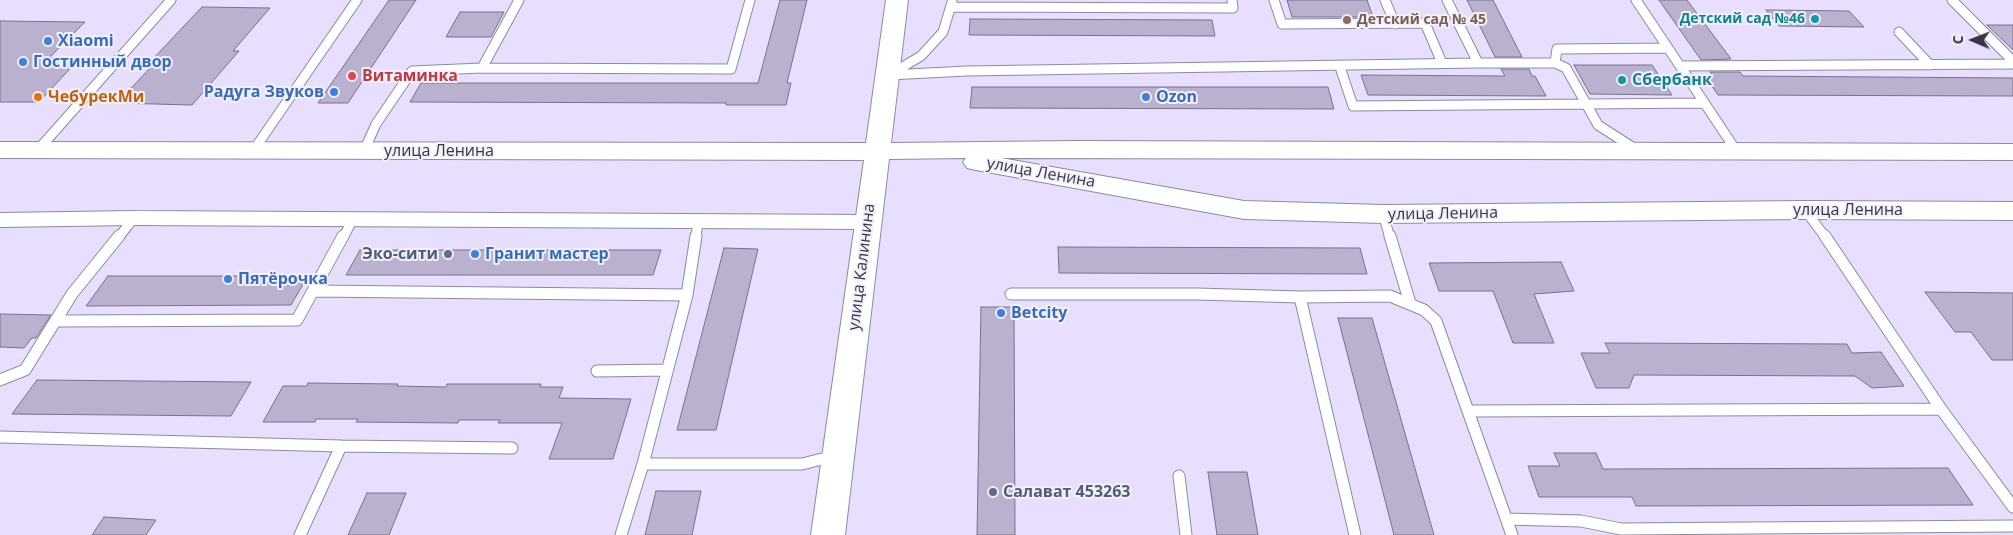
<!DOCTYPE html>
<meta charset="utf-8">
<style>
body{margin:0}
#map{position:relative;width:2013px;height:535px;overflow:hidden;background:#e7dffd;font-family:"Open Sans",sans-serif}
canvas{display:block}
.north{position:absolute;left:1948px;top:15px;width:50px;height:50px;-webkit-text-stroke:4px #f3f0fc;paint-order:stroke;rotate:271deg;font-size:14px;font-weight:700;line-height:20px;text-align:center;color:#393541}
.north::after{content:'';display:block;margin:auto;width:18px;height:22px;background:#393541;clip-path:polygon(50% 0,100% 100%,50% 72%,0 100%)}
</style>
<div id="map">
<canvas width="2013" height="535"></canvas>
<div class="north">С</div>
</div>
<script>
const ctx = document.querySelector('canvas').getContext('2d');
ctx.lineJoin = 'round';
function fill(path, color) {
  ctx.fillStyle = color;
  ctx.fill(path, 'evenodd');
}
function poly(rows) {
  const path = new Path2D();
  for (const r of rows) {
    path.moveTo(r[0], r[1]);
    for (let i = 2; i < r.length; i += 2) path.lineTo(r[i], r[i + 1]);
  }
  return path;
}
function stroke(path, color, width, dash) {
  ctx.strokeStyle = color;
  ctx.lineWidth = width;
  ctx.lineCap = dash ? 'butt' : 'round';
  ctx.setLineDash(dash || []);
  ctx.stroke(path);
}
function label(font, color, halo, rows, align = 'center') {
  ctx.font = font + ' "Open Sans",sans-serif';
  ctx.lineWidth = 4;
  ctx.setLineDash([]);
  ctx.textBaseline = 'middle';
  ctx.strokeStyle = halo;
  ctx.fillStyle = color;
  for (const [text, x, y, turn = 0] of rows) {
    ctx.save();
    ctx.translate(x, y);
    ctx.rotate((+turn || 0) * Math.PI / 180);
    ctx.textAlign = isNaN(turn) ? turn : align;
    if (halo) ctx.strokeText(text, 0, 0);
    ctx.fillText(text, 0, 0);
    ctx.restore();
  }
}
const building = poly([
 [389,0,416,0,348,103,318,103,389,0],
 [780,0,807,0,787,83,791,83,786,105,726,105,726,103,410,102,421,83,758,83,780,0],
 [1287,0,1367,0,1373,17,1292,17,1287,0],
 [1467,0,1493,0,1522,57,1495,57,1467,0],
 [1659,0,1687,0,1731,59,1701,60,1659,0],
 [202,7,270,8,233,51,239,51,192,105,117,103,153,65,150,62,202,7],
 [1766,10,1849,11,1864,27,1779,26,1766,10],
 [460,12,504,12,491,37,446,37,460,12],
 [970,19,1212,20,1215,36,969,35,970,19],
 [0,21,85,22,49,58,80,58,39,102,0,102,0,21],
 [1987,25,2013,25,2013,50,1987,25],
 [1574,65,1652,65,1672,95,1590,94,1574,65],
 [1501,69,1529,69,1532,76,1535,76,1546,96,1368,95,1361,75,1505,76,1501,69],
 [1710,72,1740,72,1743,76,2013,78,2013,96,1718,95,1705,76,1713,76,1710,72],
 [972,87,1328,87,1334,109,970,108,972,87],
 [1058,247,1360,248,1367,274,1059,273,1058,247],
 [724,248,758,249,716,430,677,430,724,248],
 [360,250,661,250,653,275,346,275,360,250],
 [1561,262,1574,291,1534,294,1554,343,1513,343,1493,291,1439,291,1429,263,1561,262],
 [108,276,308,276,291,305,86,306,108,276],
 [1925,292,2013,293,2013,360,1992,360,1971,332,1955,332,1925,292],
 [981,307,1014,307,1015,535,977,535,981,307],
 [0,314,51,315,36,338,32,338,24,348,0,347,0,314],
 [1338,318,1372,318,1434,535,1394,535,1338,318],
 [1605,343,1847,344,1852,353,1881,352,1904,386,1872,388,1855,376,1634,375,1629,388,1596,388,1581,353,1610,353,1605,343],
 [37,380,251,382,231,416,12,414,37,380],
 [308,383,398,384,397,386,446,387,447,384,541,384,540,387,563,387,559,398,631,399,613,459,549,459,562,423,498,423,500,420,459,420,458,423,356,422,358,419,316,419,315,422,263,422,283,386,307,386,308,383],
 [1554,453,1596,453,1603,469,1948,468,1973,505,1636,506,1632,497,1539,497,1528,466,1560,466,1554,453],
 [1208,472,1247,472,1258,535,1217,535,1208,472],
 [656,491,701,491,692,535,645,535,656,491],
 [367,493,406,493,389,535,348,535,367,493],
 [104,517,156,520,146,535,92,535,104,517]
]);
const laneFar1 = poly([
 [1274,0,1282,24,1425,23,1442,63],
 [1385,0,1395,24],
 [1636,0,1680,66],
 [1952,0,2013,61],
 [951,7,1233,8,1232,0],
 [1899,32,1930,65],
 [1478,63,1555,63,1566,68,1598,125,1637,150],
 [1555,63,1557,49,1668,48],
 [1340,67,1353,106,1704,103],
 [482,68,519,0],
 [889,75,967,71,1478,63,1447,0],
 [889,75,921,56,943,32,952,2],
 [37,151,171,0],
 [253,151,357,0],
 [364,151,376,124,412,71,482,68,731,69,750,0],
 [1737,152,1680,66,2013,64],
 [1805,210,1826,238],
 [1383,214,1390,238],
 [118,238,134,218],
 [343,238,353,219],
 [696,238,698,221]
]);
const lane = poly([
 [1390,236,1410,303],
 [1825,236,1941,409,2013,507],
 [314,291,687,295,696,236],
 [1011,294,1197,294,1300,297],
 [687,295,643,464,802,464,834,456],
 [55,321,297,320,343,236],
 [597,371,667,370],
 [0,380,25,370,72,294,119,236],
 [1469,411,1941,409],
 [0,437,341,446,300,535],
 [341,446,512,448],
 [1179,476,1186,535],
 [1507,519,1581,521,1621,529,2013,526],
 [621,535,643,464],
 [1355,535,1300,297,1390,296,1424,310,1436,321,1512,535]
]);
const street = poly([
 [134,211,868,215,875,217,878,222,875,227,868,229,134,225,0,227,0,213,134,211]
]);
const secondary = poly([
 [886,0,908,0,891,143,1077,141,2013,144,2013,160,1001,158,1244,201,1383,205,1805,201,2013,202,2013,220,1805,219,1383,223,1244,219,976,170,967,168,963,162,966,158,889,159,845,535,811,535,864,160,0,158,0,142,866,143,886,0]
]);
const markers = [
 [1815,19,5,"#0f9aa8"],
 [1347,20,5,"#8d6e63"],
 [48,41,5,"#3f7fe0"],
 [23,62,5,"#3f7fe0"],
 [352,76,5,"#e0444e"],
 [1622,80,5,"#0f9aa8"],
 [334,92,5,"#3f7fe0"],
 [38,97,5,"#e8710a"],
 [1146,97,5,"#3f7fe0"],
 [448,254,5,"#5c6f8a"],
 [475,254,5,"#3f7fe0"],
 [228,279,5,"#3f7fe0"],
 [1001,313,5,"#3f7fe0"],
 [993,492,5,"#5c6f8a"]
];
const farCulturenames = [
 ["Детский сад №46",1805,19]
];
const farEducationnames = [
 ["Детский сад № 45",1357,20]
];
const shopNames = [
 ["Xiaomi",58,41],
 ["Гостинный двор",33,62],
 ["Радуга Звуков",324,92,"right"],
 ["Ozon",1156,97],
 ["Гранит мастер",485,254],
 ["Пятёрочка",238,279],
 ["Betcity",1011,313]
];
const healthNames = [
 ["Витаминка",362,76]
];
const cultureNames = [
 ["Сбербанк",1632,80]
];
const foodNames = [
 ["ЧебурекМи",48,97]
];
const streetNames = [
 ["улица Ленина",439,151],
 ["улица Ленина",1041,173,10],
 ["улица Ленина",1848,210],
 ["улица Ленина",1443,214,-1],
 ["улица Калинина",862,267,-83]
];
const serviceNames = [
 ["Эко-сити",438,254],
 ["Салават 453263",1003,492,"left"]
];
fill(building, '#b9b1ce');
stroke(building, '#79728c', 1);
stroke(laneFar1, '#9088a3', 11);
stroke(lane, '#9088a3', 13);
stroke(street, '#9088a3', 2);
stroke(secondary, '#9088a3', 2);
stroke(laneFar1, '#fff', 9);
stroke(lane, '#fff', 11);
fill(street, '#fff');
fill(secondary, '#fff');
for (const [x, y, r, color] of markers) {
  const dot = new Path2D();
  dot.arc(x, y, r, 0, 2 * Math.PI);
  ctx.fillStyle = color;
  ctx.fill(dot);
  stroke(dot, '#f3f0fc', 2);
}
label('bold 14px', '#0d838f', '#f3f0fc', farCulturenames, 'right');
label('bold 14px', '#785e54', '#f3f0fc', farEducationnames, 'left');
label('bold 16px', '#366cbe', '#f3f0fc', shopNames, 'left');
label('bold 16px', '#be3a42', '#f3f0fc', healthNames, 'left');
label('bold 16px', '#0d838f', '#f3f0fc', cultureNames, 'left');
label('bold 16px', '#c56008', '#f3f0fc', foodNames, 'left');
label('16px', '#393541', '#f3f0fc', streetNames);
label('bold 16px', '#4e5e75', '#f3f0fc', serviceNames, 'right');
</script>
